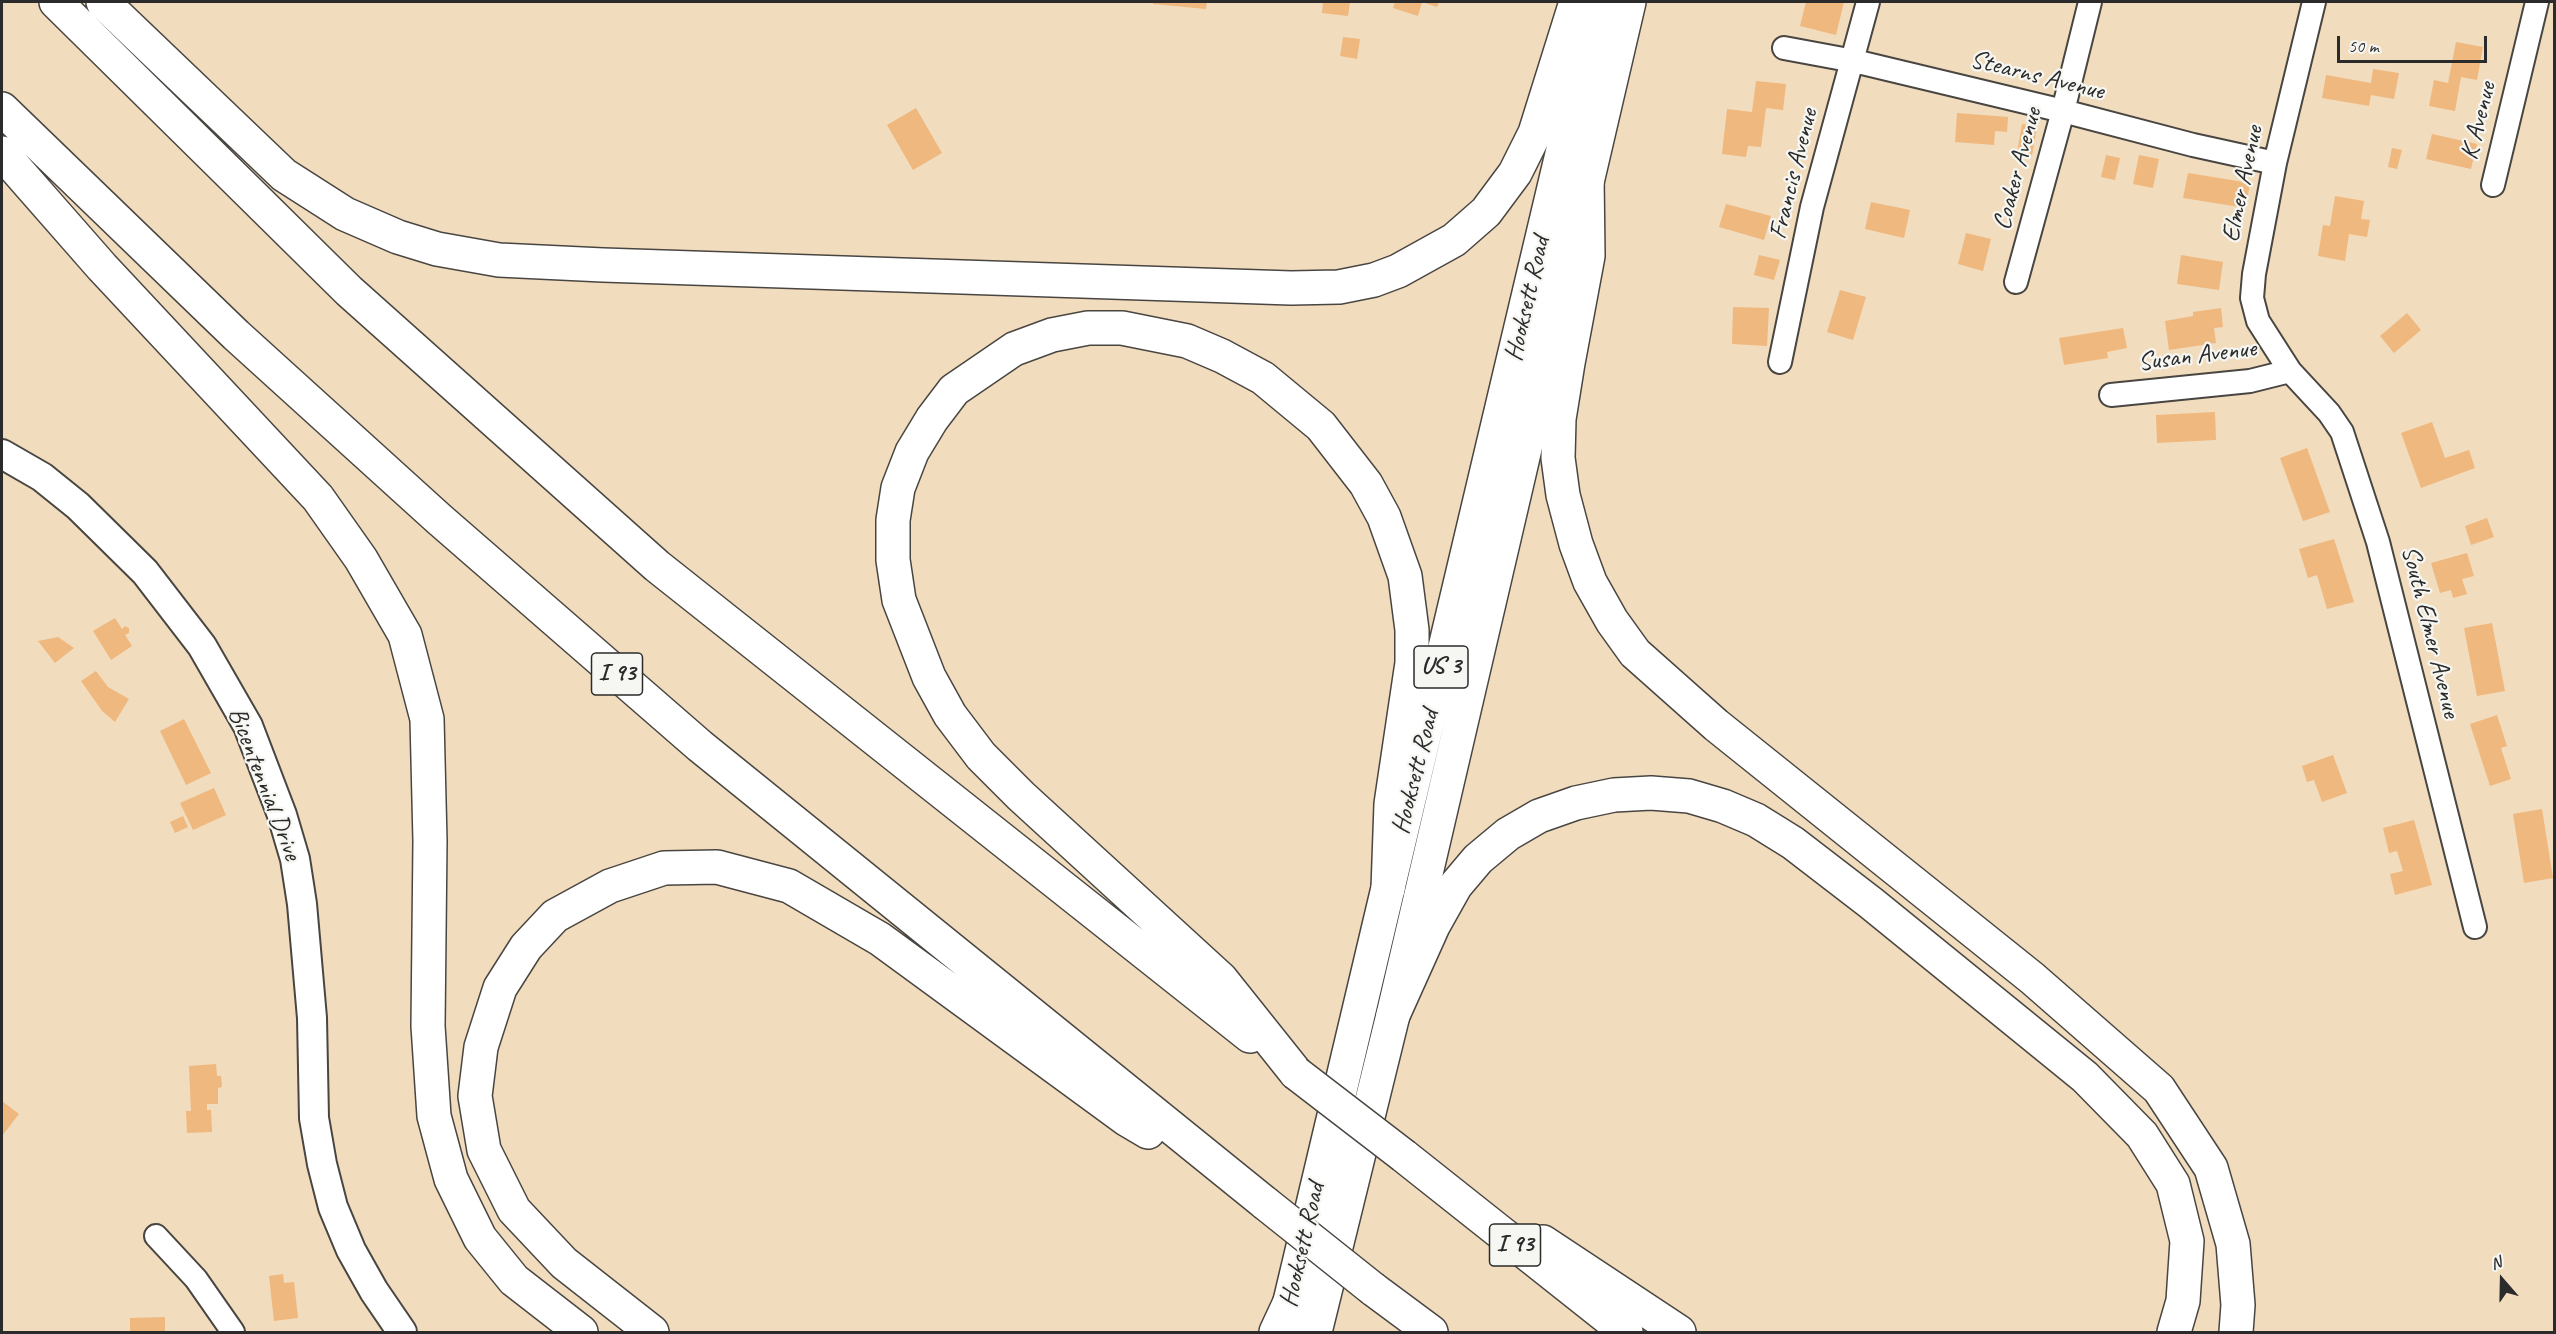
<!DOCTYPE html>
<style>
body{margin:0}
#map{position:relative;width:2556px;height:1334px;overflow:hidden;background:#f2dcbe;font-family:Caveat,sans-serif}
canvas{display:block}
.frame{position:absolute;inset:0;border:3px solid #2b2b2b;pointer-events:none}
.north{position:absolute;left:2472px;top:1250px;width:60px;height:60px;-webkit-text-stroke:4px #f6f6f2;paint-order:stroke;rotate:340deg;font-size:16px;font-weight:700;line-height:24px;text-align:center;color:#2b2b2b}
.north::after{content:'';display:block;margin:auto;width:21px;height:27px;background:#2b2b2b;clip-path:polygon(50% 0,100% 100%,50% 72%,0 100%)}
.scale{position:absolute;left:2337px;top:36px;width:150px;height:27px;box-sizing:border-box;border:3px solid #2b2b2b;border-top:0;padding-left:8px;font-size:18px;line-height:21px;white-space:nowrap;color:#2b2b2b;-webkit-text-stroke:4px #f6f6f2;paint-order:stroke}
</style>
<div id="map">
<canvas width="2556" height="1334"></canvas>
<div class="frame"></div>
<div class="north">N</div>
<div class="scale">50 m</div>
</div>
<script>
const ctx = document.querySelector('canvas').getContext('2d');
ctx.lineJoin = 'round';
function fill(path, color) {
  ctx.fillStyle = color;
  ctx.fill(path, 'evenodd');
}
function poly(rows) {
  const path = new Path2D();
  for (const r of rows) {
    path.moveTo(r[0], r[1]);
    for (let i = 2; i < r.length; i += 2) path.lineTo(r[i], r[i + 1]);
  }
  return path;
}
function stroke(path, color, width, dash) {
  ctx.strokeStyle = color;
  ctx.lineWidth = width;
  ctx.lineCap = dash ? 'butt' : 'round';
  ctx.setLineDash(dash || []);
  ctx.stroke(path);
}
function label(font, color, halo, rows, align = 'center') {
  ctx.font = font + ' Caveat,sans-serif';
  ctx.lineWidth = 4.5;
  ctx.setLineDash([]);
  ctx.textBaseline = 'middle';
  ctx.strokeStyle = halo;
  ctx.fillStyle = color;
  for (const [text, x, y, turn = 0] of rows) {
    ctx.save();
    ctx.translate(x, y);
    ctx.rotate((+turn || 0) * Math.PI / 180);
    ctx.textAlign = isNaN(turn) ? turn : align;
    if (halo) ctx.strokeText(text, 0, 0);
    ctx.fillText(text, 0, 0);
    ctx.restore();
  }
}
const building = poly([
 [1153,2,1207,2,1206,9,1153,4],
 [1323,2,1350,2,1348,16,1322,13],
 [1395,2,1439,2,1437,7,1422,2,1418,16,1393,8],
 [1806,2,1844,2,1836,35,1800,26],
 [1343,37,1360,39,1357,59,1340,56],
 [2456,42,2483,47,2477,80,2461,77,2455,111,2429,106,2434,80,2448,83],
 [2373,69,2399,73,2394,99,2371,95,2369,106,2322,98,2326,75,2371,83],
 [1756,81,1786,84,1783,110,1766,108,1761,147,1748,146,1746,157,1722,154,1727,109,1752,112],
 [916,108,942,153,913,170,887,125],
 [1957,113,2008,117,2007,132,1995,131,1994,145,1955,142],
 [2022,124,2037,126,2032,156,2017,153],
 [2432,134,2477,144,2471,169,2426,159],
 [2392,148,2402,150,2397,169,2388,167],
 [2106,155,2120,158,2115,180,2101,177],
 [2139,155,2159,159,2153,188,2133,184],
 [2188,173,2250,183,2246,208,2183,198],
 [2335,196,2364,201,2361,219,2370,220,2367,237,2349,234,2345,261,2318,256,2323,225,2330,226],
 [1871,202,1910,210,1904,238,1865,229],
 [1726,204,1771,216,1764,240,1719,227],
 [1966,233,1991,239,1983,271,1958,264],
 [1759,255,1780,260,1774,280,1754,275],
 [2181,255,2223,262,2219,290,2177,284],
 [1840,290,1866,297,1853,340,1827,332],
 [1733,307,1769,308,1767,346,1732,344],
 [2221,308,2223,327,2214,328,2216,343,2169,350,2165,321,2193,316,2193,312],
 [2407,313,2421,330,2394,353,2380,336],
 [2123,328,2127,348,2107,352,2108,358,2064,365,2059,338],
 [2215,412,2216,440,2157,443,2156,415],
 [2432,422,2445,458,2469,450,2475,468,2421,488,2401,433],
 [2307,448,2330,512,2303,521,2280,458],
 [2487,518,2494,537,2471,545,2465,526],
 [2334,539,2354,602,2327,609,2317,575,2308,578,2299,549],
 [2467,553,2474,576,2462,579,2467,594,2453,598,2451,590,2440,593,2431,563],
 [115,618,122,629,125,626,129,628,129,633,125,635,132,646,111,660,93,631],
 [2492,623,2505,691,2477,696,2464,628],
 [58,637,74,648,55,663,38,641],
 [96,671,108,687,129,699,115,722,102,711,81,681],
 [2497,715,2507,746,2501,748,2511,779,2490,786,2470,724],
 [184,719,211,773,186,785,160,731],
 [2333,755,2347,793,2322,802,2314,780,2307,782,2302,766],
 [214,788,226,815,193,830,180,803],
 [2542,809,2553,878,2524,883,2513,814],
 [183,816,188,827,175,833,170,822],
 [2414,820,2432,885,2395,895,2390,874,2403,871,2397,851,2389,853,2383,828],
 [216,1064,217,1076,221,1076,222,1087,218,1088,218,1104,207,1104,207,1110,211,1110,212,1132,187,1133,186,1111,191,1111,189,1066],
 [2,1101,19,1114,2,1136],
 [283,1274,284,1283,294,1282,298,1318,274,1321,269,1276],
 [165,1317,165,1332,130,1332,130,1318]
]);
const minor = poly([
 [2314,2,2275,163,2254,274,2252,298,2258,321,2290,371,2329,413,2342,432,2378,542,2475,927],
 [1784,48,1854,61,2063,111,2193,145,2275,163],
 [2493,185,2537,2],
 [2016,282,2063,111,2090,2],
 [1780,362,1812,207,1868,2],
 [2111,395,2250,381,2290,371],
 [156,1236,196,1279,233,1332]
]);
const tertiary = poly([
 [2,454,42,477,78,506,145,572,202,646,248,726,282,815,295,859,302,904,312,1018,314,1118,322,1164,333,1207,351,1250,374,1291,402,1332]
]);
const primary = poly([
 [1283,1331,1598,2],
 [1315,1332,1393,1015,1629,2]
]);
const motorway = poly([
 [56,2,349,291,657,566,1250,1036],
 [103,2,284,175,345,214,398,237,437,249,499,260,603,265,1291,288,1339,287,1374,280,1398,271,1454,240,1486,212,1515,173,1535,133,1576,2],
 [2,109,236,335,439,519,700,746,1265,1203],
 [2,153,102,267,318,498,361,559,405,635,427,719,430,841,428,1026,434,1116,451,1179,480,1238,514,1280,581,1332],
 [1587,175,1588,256,1568,363,1559,419,1558,458,1563,495,1576,544,1590,582,1612,621,1635,653,1716,725,2032,978,2159,1089,2211,1168,2233,1244,2238,1305,2236,1332],
 [1393,1015,1433,926,1456,885,1478,859,1508,834,1539,816,1576,803,1614,795,1651,793,1689,796,1723,806,1756,820,1793,843,1871,903,2085,1077,2142,1135,2173,1184,2187,1241,2183,1301,2174,1332],
 [1296,1073,1221,979,1021,796,981,756,950,715,929,677,899,600,893,560,893,520,898,488,912,452,932,419,954,390,1014,349,1052,335,1088,328,1122,328,1187,341,1222,356,1263,378,1321,426,1366,484,1384,517,1405,576,1412,630,1412,663,1391,804,1388,889],
 [1404,1156,1626,1332],
 [1543,1242,1679,1332],
 [1373,1289,1431,1332],
 [652,1332,564,1263,514,1210,484,1150,475,1096,481,1047,500,988,526,947,555,916,610,886,664,868,717,867,789,886,880,939,1126,1119,1148,1132],
 [1276,1332,1290,1302]
]);
const motorwayBridge = poly([
 [1296,1073,1404,1156],
 [1265,1203,1373,1289]
]);
const shields = [
 [1441,667,54],
 [617,674,51],
 [1515,1245,51]
];
const shieldNames = [
 ["US 3",1441,667],
 ["I 93",617,674],
 ["I 93",1515,1245]
];
const streetNames = [
 ["Stearns Avenue",2037,76,14],
 ["K Avenue",2479,121,-76],
 ["Coaker Avenue",2018,169,-75],
 ["Francis Avenue",1794,174,-76],
 ["Elmer Avenue",2243,184,-78],
 ["Hooksett Road",1528,299,-77],
 ["Susan Avenue",2197,356,-7],
 ["South Elmer Avenue",2430,632,76],
 ["Hooksett Road",1416,772,-76],
 ["Bicentennial Drive",264,784,69],
 ["Hooksett Road",1303,1245,-77]
];
fill(building, '#eeb87e');
stroke(minor, '#494641', 26);
stroke(tertiary, '#494641', 32);
stroke(primary, '#494641', 36);
stroke(motorway, '#494641', 36);
stroke(minor, '#fff', 22);
stroke(tertiary, '#fff', 28);
stroke(primary, '#fff', 33);
stroke(motorway, '#fff', 33);
stroke(motorwayBridge, '#494641', 36, []);
stroke(motorwayBridge, '#fff', 33);
for (const [x, y, w] of shields) {
  const box = new Path2D();
  box.roundRect(x - w / 2, y - 21, w, 42, 4.5);
  ctx.fillStyle = '#f6f6f2';
  ctx.fill(box);
  stroke(box, '#2b2b2b', 1.5);
}
label('bold 24px', '#2b2b2b', null, shieldNames);
label('26px', '#2b2b2b', '#f6f6f2', streetNames);
</script>
